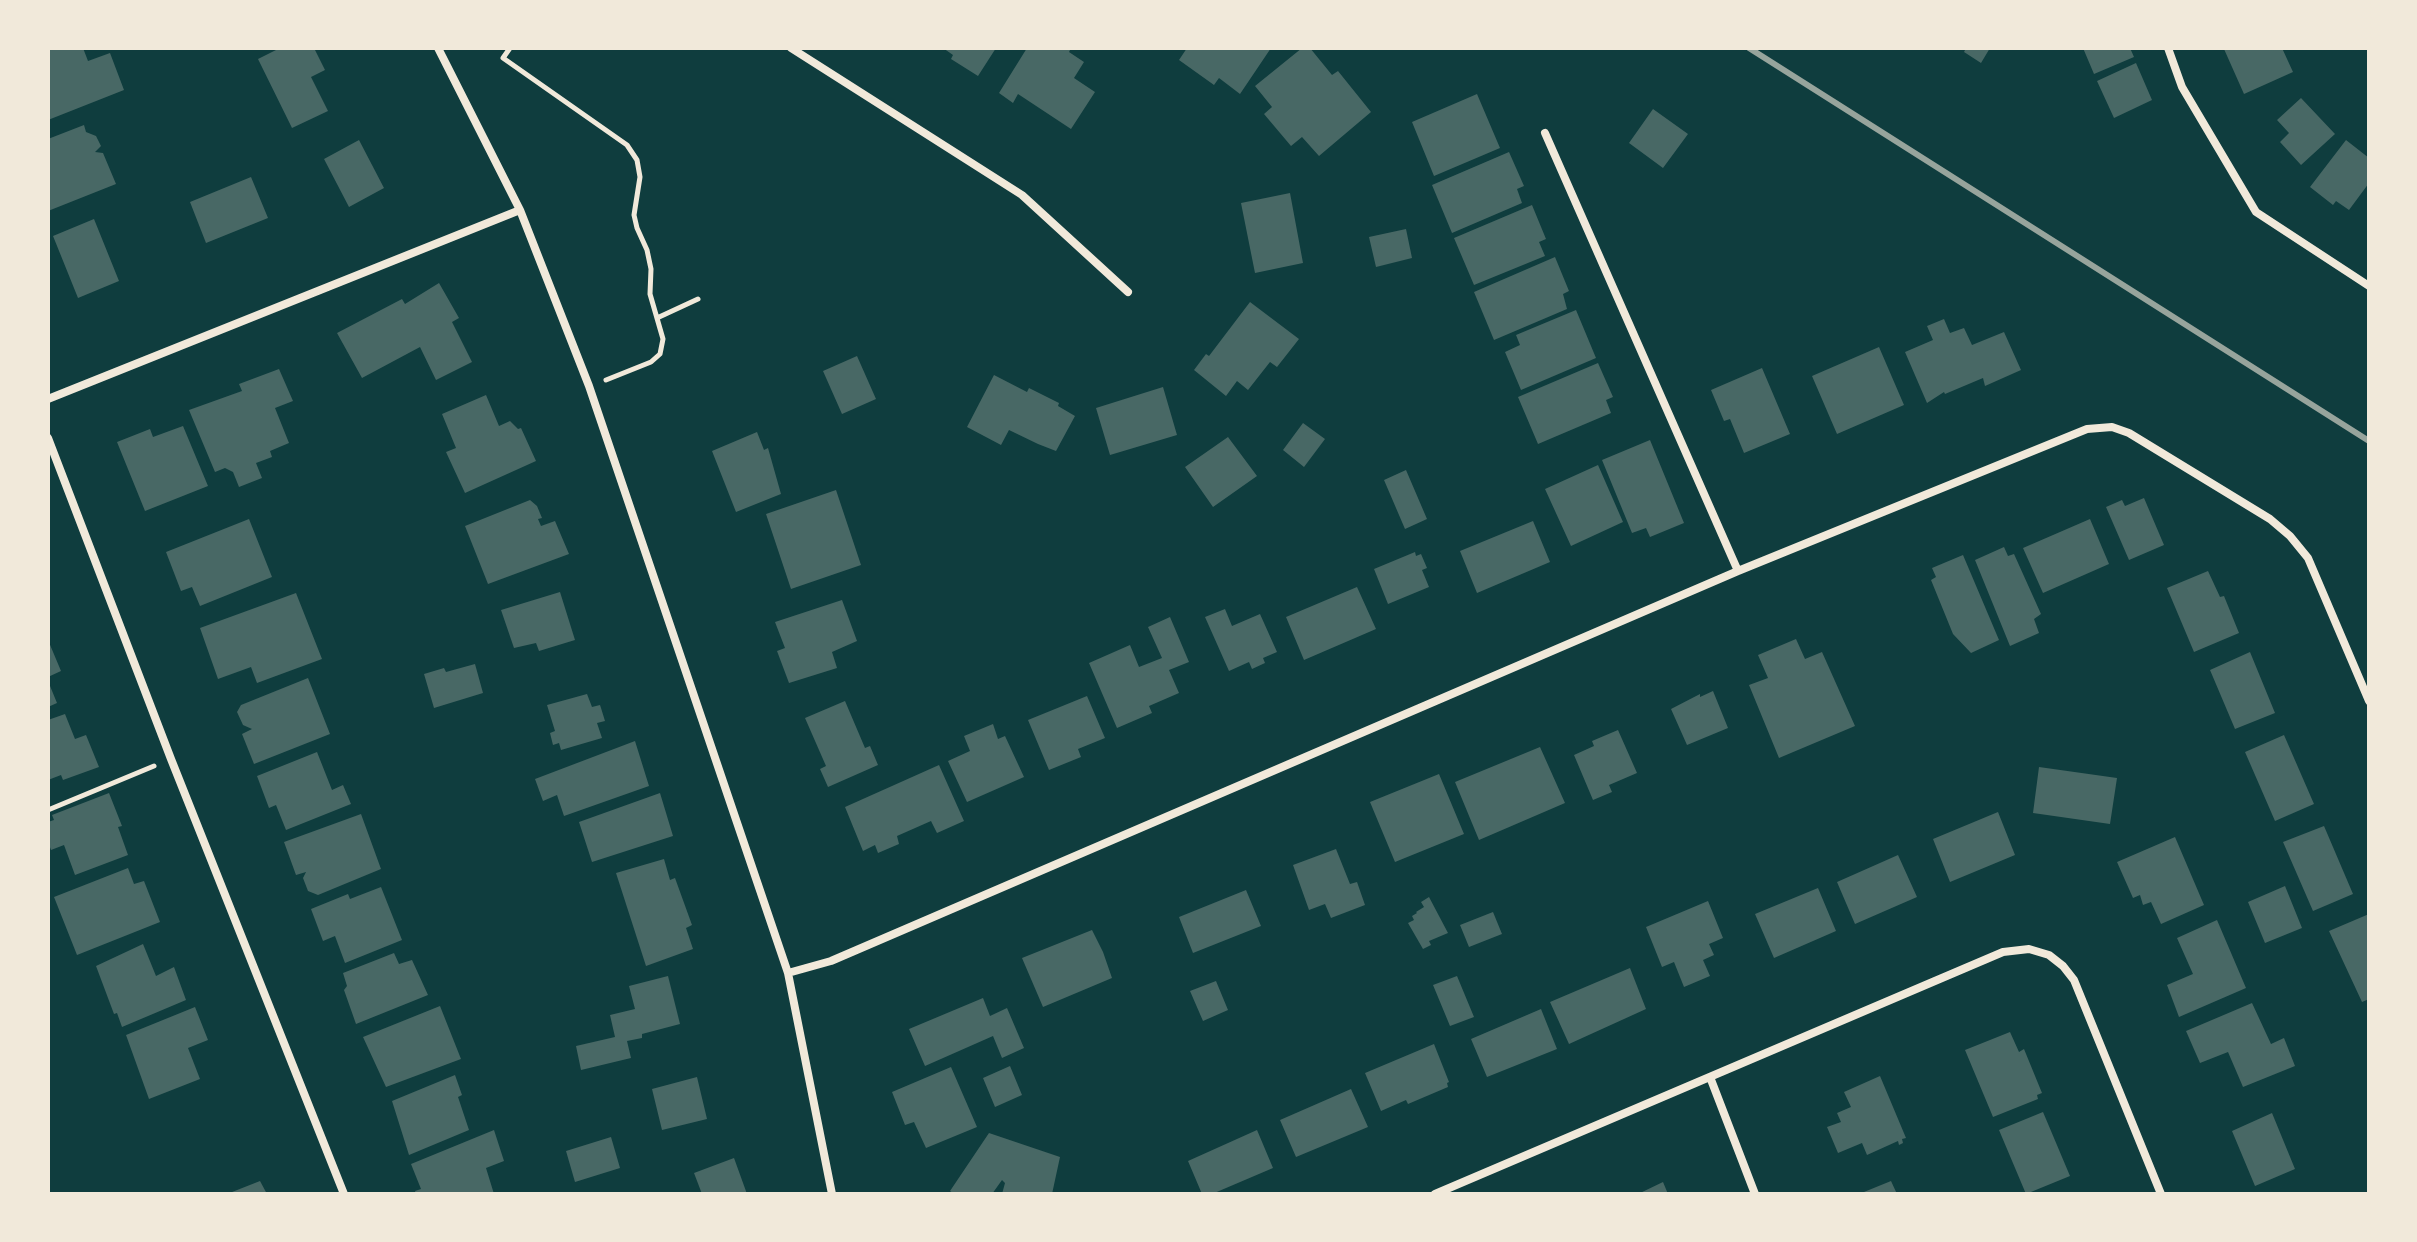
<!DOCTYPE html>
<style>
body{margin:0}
#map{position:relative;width:2417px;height:1242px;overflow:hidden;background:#0f3d3e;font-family:Rubik,sans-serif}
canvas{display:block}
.frame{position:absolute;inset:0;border:50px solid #f1e9da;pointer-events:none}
</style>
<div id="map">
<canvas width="2417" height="1242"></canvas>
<div class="frame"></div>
</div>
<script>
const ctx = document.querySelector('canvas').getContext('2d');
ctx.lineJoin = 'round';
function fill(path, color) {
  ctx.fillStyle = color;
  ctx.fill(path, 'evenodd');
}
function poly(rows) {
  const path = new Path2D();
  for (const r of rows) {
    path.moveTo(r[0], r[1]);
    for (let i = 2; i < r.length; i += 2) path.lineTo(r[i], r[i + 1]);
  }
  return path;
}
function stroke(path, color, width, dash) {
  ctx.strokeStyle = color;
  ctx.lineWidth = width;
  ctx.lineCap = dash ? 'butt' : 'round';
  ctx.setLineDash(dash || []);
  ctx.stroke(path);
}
const building = poly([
 [48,48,83,48,88,61,110,53,124,90,48,120],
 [280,48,314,48,325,70,311,77,328,111,292,128,258,59],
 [943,48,996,48,978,76,951,59,953,55],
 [1027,48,1071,48,1069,52,1084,62,1074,78,1095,92,1071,129,1018,94,1013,103,999,93],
 [1187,48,1271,48,1240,94,1219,78,1214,85,1179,60],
 [1302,48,1310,48,1332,75,1338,71,1371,112,1319,156,1302,137,1291,146,1264,114,1272,107,1255,86],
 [1966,48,1990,48,1981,63,1964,52],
 [2083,48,2130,48,2134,57,2094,74],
 [2226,48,2282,48,2293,72,2244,94,2224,49],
 [2136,63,2152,100,2114,118,2097,81],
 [1477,94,1500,148,1434,176,1412,122],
 [2301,98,2335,134,2301,165,2280,142,2289,133,2277,120],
 [1653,109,1688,134,1663,168,1629,143],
 [84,125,86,132,96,136,101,146,95,152,103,153,116,184,48,211,48,139],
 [359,140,384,188,349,207,324,159],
 [2346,140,2369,158,2369,183,2349,210,2336,201,2333,205,2310,187],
 [1509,152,1524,186,1517,189,1522,203,1452,233,1432,185],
 [251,177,268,218,206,243,190,202],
 [1290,193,1303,263,1255,273,1241,203],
 [1532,205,1546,239,1539,242,1545,256,1474,285,1454,238],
 [94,219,119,281,78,298,53,236],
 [1406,229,1412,258,1376,267,1369,237],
 [1555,257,1569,291,1563,294,1567,309,1494,340,1474,292],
 [439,283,459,318,452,322,472,362,436,380,420,347,362,378,337,333,402,299,405,304],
 [1250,302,1299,339,1277,367,1270,362,1248,390,1237,381,1226,396,1194,370,1206,354,1209,356],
 [1576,310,1596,358,1521,390,1505,352,1520,345,1516,335],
 [1944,319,1950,333,1964,328,1972,345,2004,332,2021,370,1985,386,1983,378,1945,394,1944,392,1927,403,1905,352,1933,340,1927,326],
 [1879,347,1904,405,1837,434,1812,376],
 [857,356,876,399,842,414,823,371],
 [1598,363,1613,397,1606,400,1611,413,1538,444,1518,397],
 [1762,368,1790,434,1744,453,1730,419,1724,421,1711,390],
 [279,369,293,401,275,408,289,443,270,451,272,457,256,463,262,478,239,487,233,472,225,468,215,472,189,410,242,391,239,384],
 [994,375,1027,392,1029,388,1059,403,1058,406,1075,416,1056,451,1038,444,1009,430,1001,445,967,427],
 [1163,387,1177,435,1110,455,1096,408],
 [486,395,499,426,510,421,518,429,521,428,536,461,465,493,446,452,456,448,442,414],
 [1303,423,1325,439,1304,467,1283,450],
 [183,426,208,486,145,511,117,442,150,429,153,437],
 [757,432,764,450,768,448,781,494,736,512,712,451],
 [1228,437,1257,476,1213,507,1185,467],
 [1650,440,1684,523,1650,537,1646,528,1632,533,1602,460],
 [1598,465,1623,522,1571,546,1545,489],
 [1406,470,1427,519,1405,529,1384,480],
 [836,490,861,565,791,589,766,514],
 [2144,498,2164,545,2129,560,2106,507,2122,500,2125,506],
 [530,500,537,506,542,518,538,519,541,526,555,521,569,554,488,584,465,526],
 [249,519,272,577,200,606,192,587,181,591,166,552],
 [2090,519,2109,564,2043,593,2023,548],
 [1533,521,1550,562,1477,593,1460,551],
 [2004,547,2008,556,2014,554,2041,614,2034,619,2039,633,2010,646,1975,560],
 [1415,552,1416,556,1421,554,1427,568,1422,570,1429,587,1388,604,1374,569],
 [1963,555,1999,640,1971,653,1953,634,1931,580,1936,577,1932,568],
 [2208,571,2220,597,2224,596,2239,633,2194,652,2167,588],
 [1357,587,1376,629,1304,660,1286,617],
 [560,592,575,640,539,651,536,643,514,648,501,610],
 [296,593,322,659,257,683,251,667,218,679,200,628],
 [842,600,857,641,832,652,837,668,789,683,777,651,785,648,775,622],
 [1225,609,1232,626,1260,614,1277,652,1263,658,1265,663,1252,669,1249,662,1229,671,1205,617],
 [1170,617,1189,662,1169,670,1179,693,1149,706,1152,713,1117,728,1089,663,1130,645,1139,667,1162,658,1148,627],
 [1796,639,1805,659,1822,652,1855,726,1779,758,1749,685,1768,678,1758,655],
 [48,640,61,671,48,677],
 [2250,652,2275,713,2235,729,2210,670],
 [475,664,483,693,434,708,424,674,444,668,446,672],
 [308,678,330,734,254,764,242,734,252,729,243,725,237,712,241,705],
 [48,681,57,703,48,707],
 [1713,691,1728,728,1687,745,1671,709,1700,694,1700,697],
 [587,694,592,707,600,705,601,708,605,721,597,723,602,738,561,750,559,743,553,745,550,733,555,731,547,705],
 [1087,696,1105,738,1078,749,1081,757,1049,770,1028,720],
 [845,701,865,748,870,746,878,765,828,787,820,769,826,766,805,718],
 [65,714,75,739,86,735,99,767,63,780,61,775,48,780,48,720],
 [993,724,998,739,1005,736,1024,777,967,802,948,761,970,751,964,736],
 [1618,730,1637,773,1609,785,1612,792,1593,800,1574,755,1594,746,1592,741],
 [2284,735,2314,804,2275,821,2245,752],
 [635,741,649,786,564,816,557,795,543,801,535,779],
 [1540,747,1565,803,1479,840,1455,782],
 [317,752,332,790,343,785,351,804,286,830,276,805,269,808,257,776],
 [939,765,964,821,937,833,931,821,897,836,899,844,878,853,875,845,863,851,845,807],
 [2039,767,2117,778,2110,824,2033,813],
 [1439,774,1464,834,1395,862,1370,802],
 [109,793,122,826,118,827,128,855,75,875,64,845,51,850,48,842,48,822,54,820,52,815],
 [660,793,673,836,592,862,579,822],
 [1998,812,2015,855,1950,882,1933,839],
 [361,814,381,869,318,895,308,891,303,878,306,872,296,875,284,842],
 [2324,826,2353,894,2313,911,2283,842],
 [2175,837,2204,905,2161,924,2151,902,2143,905,2140,895,2133,898,2117,862],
 [1336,849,1350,884,1357,882,1365,905,1331,918,1325,904,1309,910,1293,865],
 [1898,855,1917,897,1855,924,1837,882],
 [664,859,670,880,675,878,692,925,686,928,693,949,646,966,616,873],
 [128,868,134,884,144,881,160,922,77,955,54,897],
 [2285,886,2302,928,2265,943,2248,902],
 [381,887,402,940,345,963,335,936,323,941,311,909,348,894,350,899],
 [1818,888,1836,931,1774,958,1755,914],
 [1246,890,1261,926,1193,953,1179,917],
 [1429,897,1448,933,1429,941,1431,945,1423,949,1408,923,1414,920,1412,916,1417,913,1416,912,1424,907,1421,902],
 [1708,901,1723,938,1709,944,1714,955,1703,960,1710,976,1684,987,1674,962,1662,967,1646,927],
 [1493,912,1502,934,1469,947,1460,925],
 [2369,914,2369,999,2362,1002,2329,931],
 [2217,920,2246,988,2179,1017,2167,985,2193,974,2177,938],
 [1092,930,1103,952,1112,978,1043,1007,1022,958],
 [143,944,156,976,174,967,186,1000,122,1027,117,1013,114,1014,96,966],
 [394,953,399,964,412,960,428,995,356,1024,344,990,347,986,343,973],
 [1630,968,1646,1009,1569,1044,1550,1002],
 [668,976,680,1024,642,1034,642,1038,627,1041,631,1058,581,1070,576,1046,615,1037,610,1015,635,1009,629,986],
 [1457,976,1474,1017,1450,1026,1433,985],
 [1216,981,1228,1010,1203,1021,1190,991],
 [983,998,990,1016,1007,1008,1024,1048,1002,1058,993,1036,925,1066,909,1029],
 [2252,1003,2271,1044,2284,1038,2295,1066,2243,1087,2228,1052,2200,1063,2186,1031],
 [440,1006,461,1059,386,1087,363,1037],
 [195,1007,208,1040,188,1048,200,1079,149,1099,126,1035],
 [1541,1009,1557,1049,1487,1077,1471,1039],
 [2010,1032,2019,1052,2024,1049,2042,1093,2037,1095,2038,1099,1993,1117,1965,1050],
 [1434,1044,1449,1082,1447,1083,1448,1087,1408,1104,1406,1100,1381,1111,1365,1073],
 [1010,1066,1022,1095,995,1107,983,1078],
 [951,1067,977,1127,926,1148,914,1122,905,1125,892,1092],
 [455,1075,462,1095,458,1097,469,1130,409,1155,392,1101],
 [1880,1076,1906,1138,1902,1139,1903,1143,1899,1145,1898,1141,1867,1155,1862,1143,1838,1153,1827,1127,1841,1122,1837,1113,1851,1107,1844,1092],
 [697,1077,707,1119,662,1130,652,1089],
 [1351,1089,1368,1127,1296,1157,1280,1120],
 [2043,1112,2070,1176,2026,1194,1999,1130],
 [2272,1113,2295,1169,2255,1186,2232,1131],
 [494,1130,504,1161,486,1168,494,1194,416,1194,415,1191,421,1189,411,1164],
 [1257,1130,1273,1168,1212,1194,1202,1194,1188,1161],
 [989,1133,1060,1157,1052,1194,1002,1194,1005,1183,1002,1180,992,1194,954,1194,950,1191],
 [611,1137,620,1168,575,1182,566,1151],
 [734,1158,747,1194,702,1194,694,1173],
 [260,1181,267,1194,227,1194],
 [1891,1181,1897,1194,1859,1194],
 [1663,1182,1668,1194,1638,1194]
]);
const path = poly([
 [510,48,503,58,627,145,637,160,640,177,634,215,637,228,647,250,651,269,650,294,663,339,660,354,651,362,606,380],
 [657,318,698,299],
 [48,810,154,766]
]);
const minor = poly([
 [438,48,520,210,589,386,788,973,832,1194],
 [791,48,1022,195,1128,292],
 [2168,48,2182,87,2256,212,2369,286],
 [1545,133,1738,571],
 [48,399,520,210],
 [48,438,171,759,344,1194],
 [788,973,831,961,1738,571,2087,429,2112,427,2129,433,2270,519,2290,536,2308,558,2369,701],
 [1710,1077,1755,1194],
 [1435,1194,2003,952,2029,949,2049,955,2063,966,2074,980,2161,1194]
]);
const rail = poly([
 [1749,48,2369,441]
]);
fill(building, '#486865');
stroke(path, '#f1e9da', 5);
stroke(minor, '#f1e9da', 8);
stroke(rail, '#97a49c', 6);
</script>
